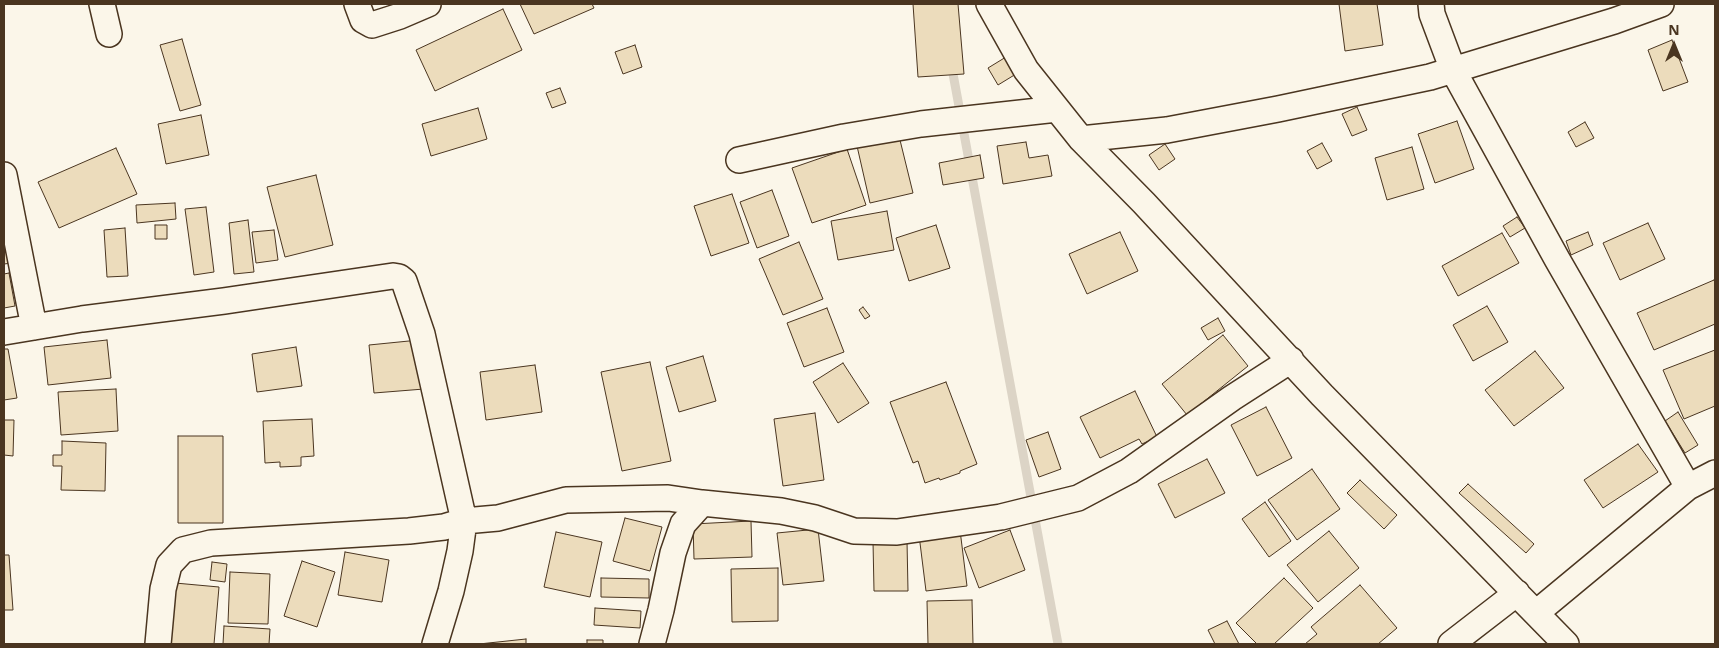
<!DOCTYPE html>
<style>
body{margin:0}
#map{position:relative;width:1719px;height:648px;overflow:hidden;background:#fbf6e9;font-family:"Noto Sans",sans-serif}
canvas{display:block}
.frame{position:absolute;inset:0;border:5px solid #4a3520;pointer-events:none}
.north{position:absolute;left:1649px;top:20px;width:50px;height:50px;-webkit-text-stroke:4px #fbf6e9;paint-order:stroke;rotate:0deg;font-size:14px;font-weight:700;line-height:20px;text-align:center;color:#4a3520}
.north::after{content:'';display:block;margin:auto;width:18px;height:22px;background:#4a3520;clip-path:polygon(50% 0,100% 100%,50% 72%,0 100%)}
</style>
<div id="map">
<canvas width="1719" height="648"></canvas>
<div class="frame"></div>
<div class="north">N</div>
</div>
<script>
const ctx = document.querySelector('canvas').getContext('2d');
ctx.lineJoin = 'round';
function poly(rows) {
  const path = new Path2D();
  for (const r of rows) {
    path.moveTo(r[0], r[1]);
    for (let i = 2; i < r.length; i += 2) path.lineTo(r[i], r[i + 1]);
  }
  return path;
}
function stroke(path, color, width, dash) {
  ctx.strokeStyle = color;
  ctx.lineWidth = width;
  ctx.lineCap = dash ? 'butt' : 'round';
  ctx.setLineDash(dash || []);
  ctx.stroke(path);
}
function fill(path, color) {
  ctx.fillStyle = color;
  ctx.fill(path, 'evenodd');
}
const stream = poly([
 [951,63,1058,644]
]);
const building = poly([
 [520,4,592,4,594,8,534,34,520,4],
 [913,4,958,4,964,74,918,77,913,4],
 [1339,4,1377,4,1383,45,1345,51,1339,4],
 [503,9,522,50,435,91,416,50,503,9],
 [182,39,201,105,180,111,160,45,182,39],
 [1672,40,1688,82,1663,91,1648,50,1672,40],
 [635,45,642,67,623,74,615,52,635,45],
 [1006,57,1016,74,998,85,988,68,1006,57],
 [560,88,566,103,552,108,546,93,560,88],
 [1357,107,1367,130,1352,136,1342,114,1357,107],
 [478,108,487,139,431,156,422,124,478,108],
 [201,115,209,155,166,164,158,124,201,115],
 [1457,121,1474,169,1435,183,1418,134,1457,121],
 [1585,122,1594,138,1576,147,1568,132,1585,122],
 [899,136,913,193,870,203,857,146,899,136],
 [1026,142,1029,158,1048,155,1052,176,1003,184,997,146,1026,142],
 [1322,143,1332,161,1317,169,1307,151,1322,143],
 [1165,144,1175,159,1159,170,1149,155,1165,144],
 [1412,147,1424,189,1387,200,1375,158,1412,147],
 [116,148,137,194,59,228,38,182,116,148],
 [847,149,866,205,812,223,792,168,847,149],
 [980,155,984,178,943,185,939,163,980,155],
 [316,175,333,245,285,257,267,187,316,175],
 [772,190,789,236,757,248,740,202,772,190],
 [732,194,749,243,711,256,694,206,732,194],
 [175,203,176,219,137,223,136,205,175,203],
 [206,207,214,272,194,275,185,209,206,207],
 [887,211,894,250,838,260,831,221,887,211],
 [1517,217,1525,228,1510,237,1503,226,1517,217],
 [248,220,254,272,234,274,229,223,248,220],
 [1648,223,1665,259,1620,280,1603,243,1648,223],
 [155,225,167,225,167,239,155,239,155,225],
 [936,225,950,268,909,281,896,238,936,225],
 [125,228,128,276,107,277,104,230,125,228],
 [274,230,278,260,256,263,252,232,274,230],
 [1120,232,1138,271,1087,294,1069,254,1120,232],
 [1588,232,1593,245,1571,255,1566,241,1588,232],
 [1502,233,1519,263,1458,296,1442,266,1502,233],
 [4,239,7,239,12,263,4,264,4,239],
 [799,242,823,299,783,315,759,259,799,242],
 [9,273,15,306,4,308,4,274,9,273],
 [1714,280,1715,283,1715,324,1654,350,1637,313,1714,280],
 [1487,306,1508,342,1473,361,1453,325,1487,306],
 [863,307,870,316,865,319,859,310,863,307],
 [827,308,844,352,804,367,787,323,827,308],
 [1218,318,1225,331,1208,340,1201,328,1218,318],
 [1223,335,1248,366,1187,415,1162,384,1223,335],
 [107,340,111,378,48,385,44,347,107,340],
 [419,340,424,389,374,393,369,345,419,340],
 [296,347,302,386,257,392,252,354,296,347],
 [4,349,8,349,17,398,4,400,4,349],
 [1715,350,1715,406,1684,419,1663,370,1715,350],
 [1535,351,1564,388,1514,426,1485,390,1535,351],
 [703,356,716,401,679,412,666,367,703,356],
 [650,362,671,461,622,471,601,372,650,362],
 [843,363,869,403,838,423,813,382,843,363],
 [535,365,542,412,486,420,480,372,535,365],
 [946,382,977,464,960,471,960,473,940,480,939,478,925,483,918,461,913,463,890,402,946,382],
 [116,389,118,431,61,435,58,392,116,389],
 [1135,391,1157,437,1142,444,1139,439,1100,458,1080,417,1135,391],
 [1266,407,1292,458,1257,476,1231,425,1266,407],
 [1678,412,1698,445,1685,453,1665,421,1678,412],
 [815,413,824,480,783,486,774,419,815,413],
 [312,419,314,456,301,457,301,466,280,467,280,462,265,463,263,421,312,419],
 [4,420,14,420,13,456,4,455,4,420],
 [1048,432,1061,469,1039,477,1026,440,1048,432],
 [178,436,223,436,223,523,178,523,178,436],
 [62,441,106,443,105,491,61,490,62,466,53,466,53,455,62,455,62,441],
 [1638,444,1658,472,1603,508,1584,480,1638,444],
 [1207,459,1225,493,1175,518,1158,484,1207,459],
 [1312,469,1340,509,1297,540,1268,500,1312,469],
 [1360,480,1397,515,1384,529,1347,493,1360,480],
 [1468,484,1534,544,1526,553,1459,493,1468,484],
 [1265,502,1291,541,1269,557,1242,519,1265,502],
 [625,518,662,527,650,571,613,561,625,518],
 [751,521,752,557,694,559,693,524,751,521],
 [818,529,824,581,783,585,777,533,818,529],
 [960,530,967,586,926,591,919,535,960,530],
 [1010,530,1025,570,979,588,964,548,1010,530],
 [1329,531,1359,568,1318,602,1287,565,1329,531],
 [556,532,602,542,590,597,544,587,556,532],
 [873,541,907,541,908,591,874,591,873,541],
 [345,552,389,560,382,602,338,595,345,552],
 [4,555,9,555,13,610,4,610,4,555],
 [302,561,335,572,317,627,284,616,302,561],
 [212,562,227,564,225,582,210,580,212,562],
 [778,568,778,621,732,622,731,569,778,568],
 [230,572,270,574,268,624,228,623,230,572],
 [601,578,649,579,649,598,601,597,601,578],
 [1284,578,1313,608,1274,644,1257,644,1236,623,1284,578],
 [175,583,219,587,214,644,170,644,175,583],
 [1360,585,1397,628,1378,644,1305,644,1317,634,1311,627,1360,585],
 [972,600,973,644,928,644,927,601,972,600],
 [595,608,641,611,640,628,594,625,595,608],
 [1227,621,1239,644,1215,644,1208,630,1227,621],
 [224,626,270,629,269,644,223,644,224,626],
 [526,639,526,644,479,644,526,639],
 [587,640,603,640,603,644,587,644,587,640]
]);
const minor = poly([
 [102,4,109,34],
 [357,4,363,20,372,25,400,16,428,4],
 [989,4,1026,70,1081,139,1144,203,1322,395,1566,644],
 [1431,4,1432,14,1453,70,1557,259,1688,487],
 [1081,139,1167,130,1278,109,1430,77,1614,21,1661,4],
 [739,160,844,137,921,124,1057,109],
 [4,175,34,327],
 [4,332,82,319,224,301,393,276,399,277,404,281,422,334,464,521,460,551,451,591,435,644],
 [1536,613,1688,487,1715,473],
 [158,644,163,589,169,565,183,550,211,543,409,531,444,527,464,521,498,518,566,500,668,498,702,503],
 [652,644,661,610,673,553,683,524,702,503,781,511,815,518,854,531,897,532,1001,517,1078,498,1129,471,1232,398,1291,360],
 [1451,644,1517,593]
]);
stroke(stream, '#dcd4c6', 9);
fill(building, '#ecdcbc');
stroke(building, '#4a3520', 1);
stroke(minor, '#4a3520', 28);
stroke(minor, '#fbf6e9', 25);
</script>
